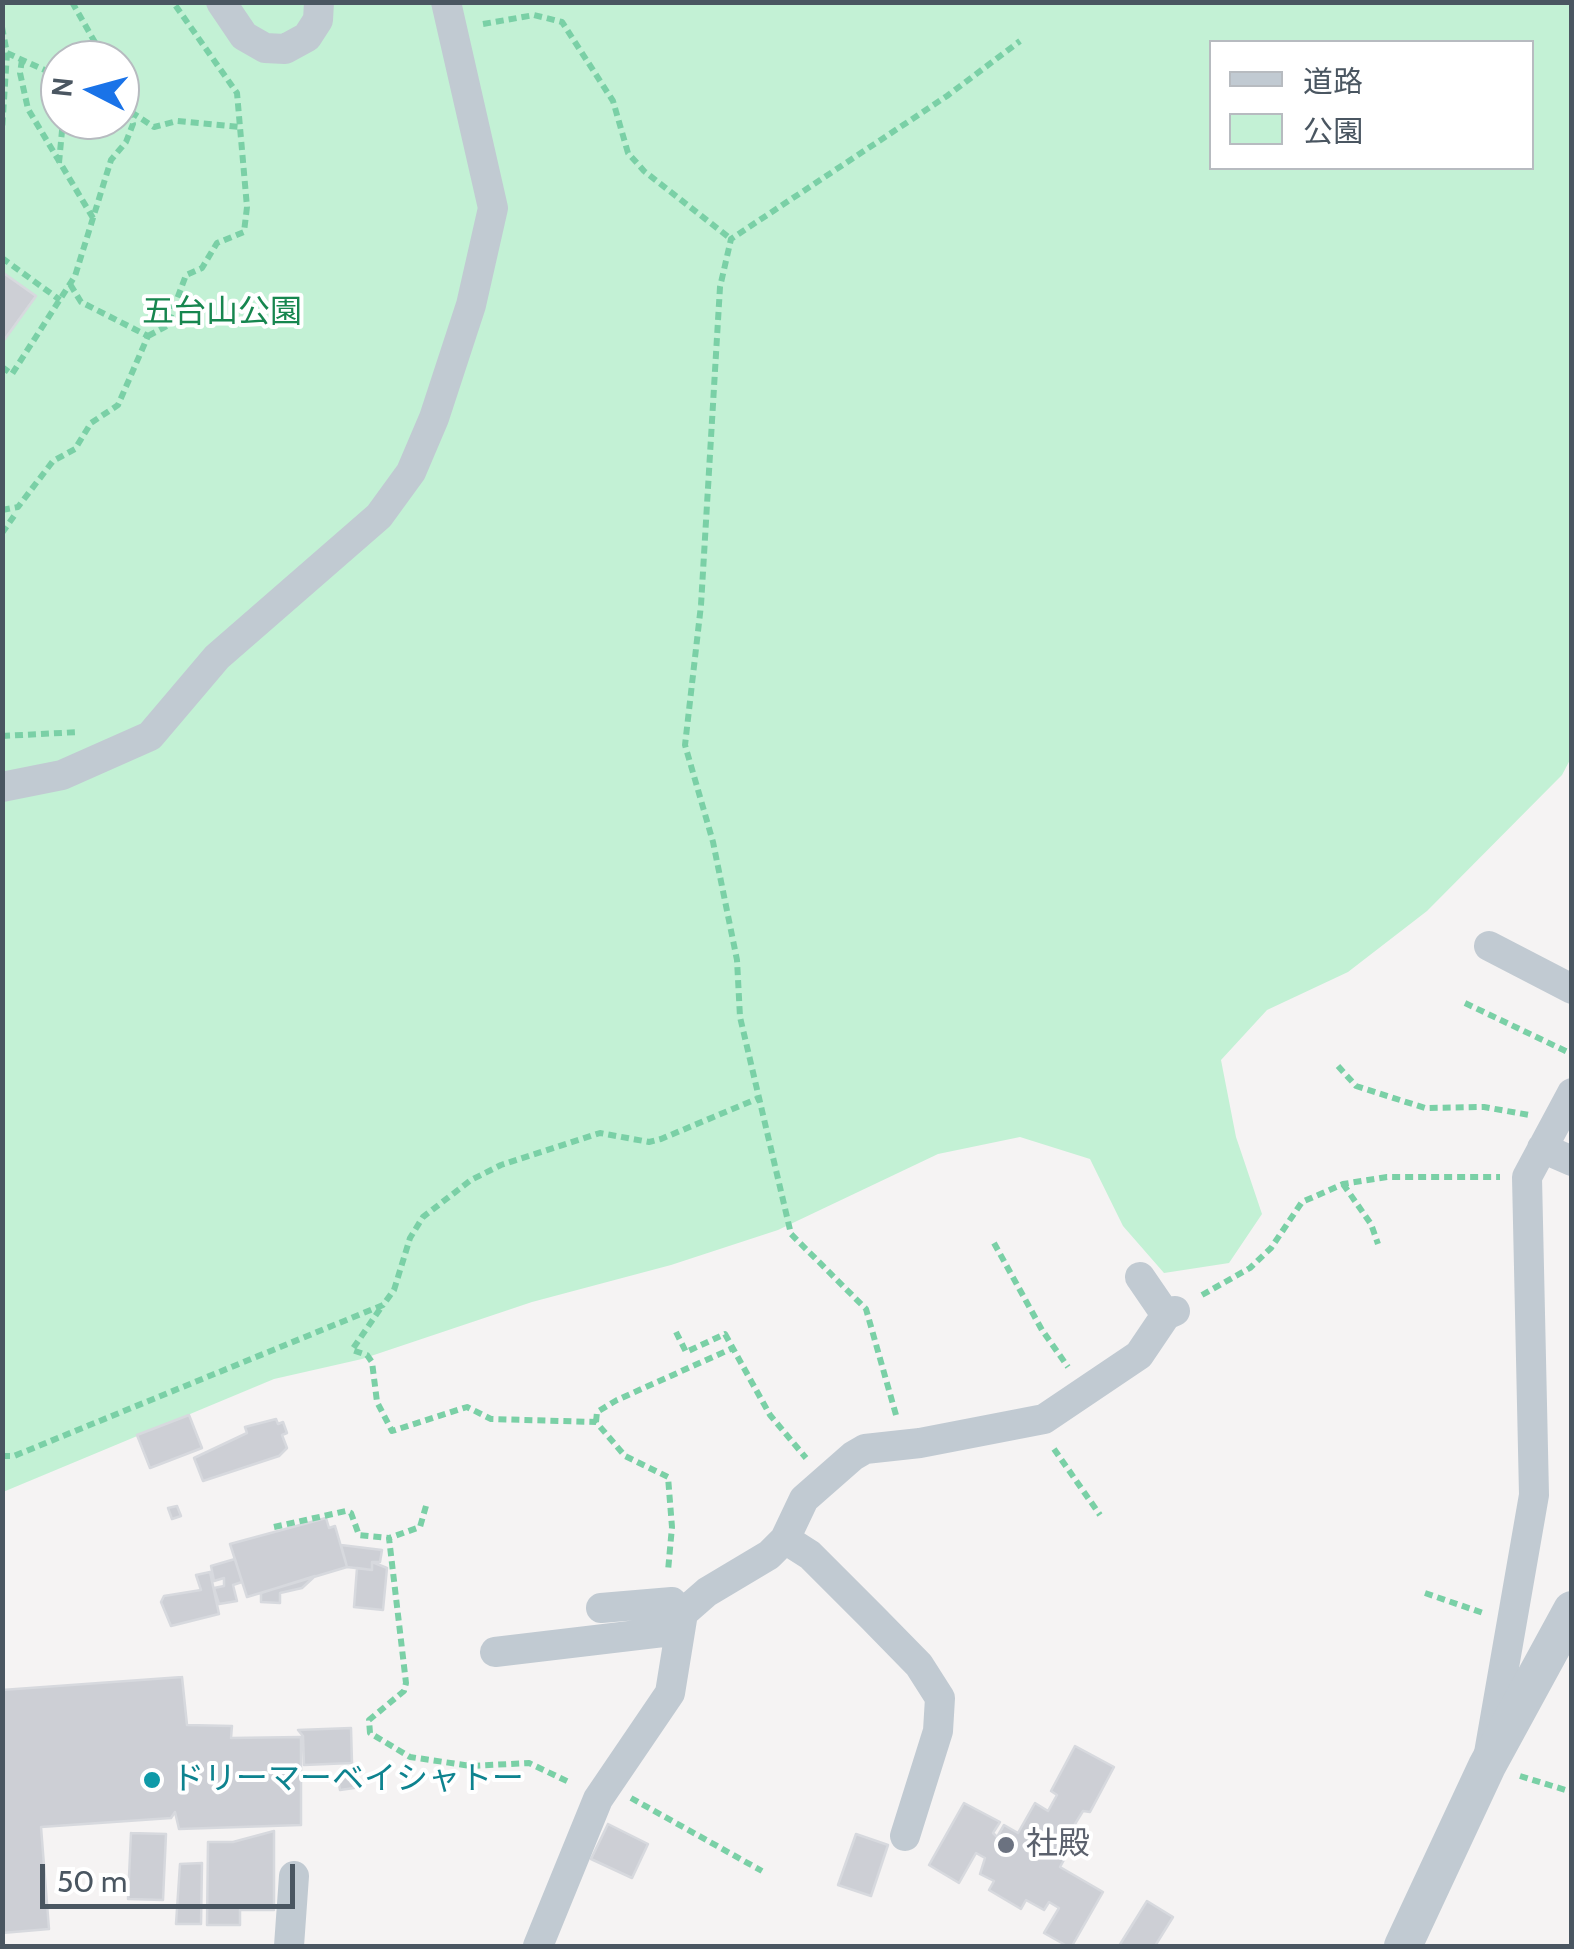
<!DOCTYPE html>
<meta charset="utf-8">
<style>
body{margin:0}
#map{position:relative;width:1574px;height:1949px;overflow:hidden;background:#f5f3f3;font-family:Cabin,"Noto Sans JP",sans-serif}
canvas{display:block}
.frame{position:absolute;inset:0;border:5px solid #4a5661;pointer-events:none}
.legend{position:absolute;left:1209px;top:40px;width:325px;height:130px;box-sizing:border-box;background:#fff;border:2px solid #b7bbc0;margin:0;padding:12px 18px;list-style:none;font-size:30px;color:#4a5661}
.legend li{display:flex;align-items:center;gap:20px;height:50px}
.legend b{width:50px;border:2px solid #b7bbc0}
.north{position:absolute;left:40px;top:40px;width:100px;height:100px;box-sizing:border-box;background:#fff;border:2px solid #b7bbc0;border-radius:50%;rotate:276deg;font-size:28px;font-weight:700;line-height:40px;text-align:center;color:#4a5661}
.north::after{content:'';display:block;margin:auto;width:35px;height:45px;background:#1a73e8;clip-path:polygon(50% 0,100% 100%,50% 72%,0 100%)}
.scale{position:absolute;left:40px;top:1864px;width:255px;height:45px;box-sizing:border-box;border:5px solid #4a5661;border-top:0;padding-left:12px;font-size:30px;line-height:35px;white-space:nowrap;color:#4a5661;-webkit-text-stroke:8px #fff;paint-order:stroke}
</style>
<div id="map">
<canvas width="1574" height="1949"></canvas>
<div class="frame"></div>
<ul class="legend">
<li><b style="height:12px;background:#c1cad2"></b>道路</li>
<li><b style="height:28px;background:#c3f1d5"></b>公園</li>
</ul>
<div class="north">N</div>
<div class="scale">50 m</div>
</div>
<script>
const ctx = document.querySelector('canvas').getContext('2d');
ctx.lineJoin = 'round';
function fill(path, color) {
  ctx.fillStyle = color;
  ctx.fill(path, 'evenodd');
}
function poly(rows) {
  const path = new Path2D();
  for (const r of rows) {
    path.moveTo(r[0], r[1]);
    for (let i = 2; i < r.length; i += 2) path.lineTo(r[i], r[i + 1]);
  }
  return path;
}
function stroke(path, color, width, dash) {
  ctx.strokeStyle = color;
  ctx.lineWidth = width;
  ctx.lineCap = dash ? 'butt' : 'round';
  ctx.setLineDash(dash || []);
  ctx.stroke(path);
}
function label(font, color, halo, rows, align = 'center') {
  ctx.font = font + ' Cabin,"Noto Sans JP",sans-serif';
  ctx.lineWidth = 8;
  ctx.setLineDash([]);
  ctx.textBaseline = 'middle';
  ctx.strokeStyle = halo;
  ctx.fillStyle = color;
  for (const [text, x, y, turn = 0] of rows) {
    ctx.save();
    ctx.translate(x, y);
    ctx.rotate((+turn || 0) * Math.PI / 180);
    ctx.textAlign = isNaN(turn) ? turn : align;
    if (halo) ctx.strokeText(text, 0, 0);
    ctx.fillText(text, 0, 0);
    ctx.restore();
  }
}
const green = poly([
 [3,3,1571,3,1571,758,1562,775,1427,911,1348,972,1267,1010,1221,1060,1236,1137,1262,1214,1229,1263,1164,1273,1123,1226,1090,1159,1020,1137,938,1154,778,1230,671,1265,532,1302,362,1359,274,1379,3,1492],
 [1212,42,1532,42,1532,168,1212,168],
 [60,60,120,60,120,120,60,120]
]);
const building = poly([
 [2,272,36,296,2,343,2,272],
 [189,1415,202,1448,150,1468,137,1435,189,1415],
 [276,1419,278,1424,283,1422,287,1433,282,1435,287,1448,279,1456,203,1481,194,1458,247,1433,245,1427,276,1419],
 [177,1506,181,1516,172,1519,168,1508,177,1506],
 [326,1518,329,1528,335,1526,347,1567,247,1597,230,1544,326,1518],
 [341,1545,382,1550,380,1562,372,1562,372,1570,347,1567,341,1545],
 [235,1559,242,1582,233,1585,237,1601,219,1604,214,1588,224,1586,224,1578,214,1581,211,1566,235,1559],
 [372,1562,387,1568,383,1610,354,1607,357,1568,372,1570,372,1562],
 [210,1572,219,1614,171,1626,161,1602,164,1596,201,1590,196,1575,210,1572],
 [315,1576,302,1588,280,1593,280,1603,261,1602,261,1593,315,1576],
 [182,1677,187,1725,232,1726,231,1738,301,1737,301,1825,179,1829,175,1812,171,1818,41,1827,49,1929,2,1933,2,1690,182,1677],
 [351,1728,352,1763,304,1765,303,1736,298,1730,351,1728],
 [1075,1746,1114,1767,1090,1812,1083,1811,1075,1824,1082,1828,1060,1867,1103,1892,1072,1946,1067,1946,1044,1933,1059,1908,1049,1902,1044,1910,1026,1900,1021,1909,989,1890,994,1881,980,1874,985,1858,976,1853,959,1883,929,1865,964,1803,1000,1822,993,1833,997,1837,1004,1825,1018,1833,1035,1803,1048,1811,1057,1795,1051,1791,1075,1746],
 [353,1772,354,1788,340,1790,337,1774,353,1772],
 [608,1824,648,1844,632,1878,591,1859,608,1824],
 [274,1831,274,1910,240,1910,240,1925,207,1925,208,1842,233,1842,274,1831],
 [131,1833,166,1834,163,1900,128,1899,131,1833],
 [856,1834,888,1845,871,1896,838,1885,856,1834],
 [202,1863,201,1924,176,1924,180,1864,202,1863],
 [1147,1901,1173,1917,1155,1946,1119,1946,1147,1901]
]);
const path = poly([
 [72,2,105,60],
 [483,24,534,15,562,22,613,101,628,153,644,171,731,239],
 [2,27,7,53,2,131],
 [7,53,60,77],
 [22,60,20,73,28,109,93,218],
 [131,112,154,127,177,121,239,127],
 [59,163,63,120],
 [2,258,60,300],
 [148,336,167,326,186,275,202,268,217,243,244,232,247,207,237,93,173,2],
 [2,367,12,374,75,276,111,160,126,142,133,124,120,88],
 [2,510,18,507,53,461,75,449,91,423,118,405,148,336,81,302,70,284],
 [2,533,14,516],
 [2,736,79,732],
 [1465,1003,1572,1054],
 [1338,1066,1356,1086,1425,1108,1484,1107,1529,1115],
 [1343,1184,1371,1224,1378,1244],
 [994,1243,1042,1330,1068,1367],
 [1202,1295,1250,1268,1271,1248,1302,1202,1343,1184,1387,1177,1500,1177],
 [380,1309,352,1350,367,1355,372,1362,377,1402,392,1431,467,1407,491,1419,596,1422,625,1456,668,1477,672,1527,668,1571],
 [676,1332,686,1352,725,1334,770,1415,806,1458],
 [896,1415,866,1309,791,1234,740,1017,737,960,713,842,685,745,701,605,720,287,731,239,947,96,1020,41],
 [596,1422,597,1412,617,1400,733,1348],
 [1054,1449,1100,1515],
 [2,1456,14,1456,383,1305,394,1290,410,1238,423,1217,471,1180,501,1165,600,1133,649,1142,661,1139,759,1098],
 [426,1506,420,1527,389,1538,406,1683,404,1691,369,1720,370,1733,410,1757,471,1766,529,1763,571,1783],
 [274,1527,346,1511,351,1513,359,1535,389,1538],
 [1425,1593,1486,1614],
 [1520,1776,1572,1792],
 [631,1798,762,1871]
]);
const minor = poly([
 [221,2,244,36,265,48,285,49,307,37,318,20,319,2],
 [2,787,62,775,150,736,217,657,379,516,411,472,434,418,471,305,493,208,446,2],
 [1489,946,1572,989],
 [1542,1148,1572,1161],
 [1140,1277,1166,1315],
 [785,1539,810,1555,872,1617,919,1665,940,1698,938,1731,905,1836],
 [601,1608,672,1602,683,1613],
 [495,1652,680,1630],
 [1489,1753,1534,1495,1527,1177,1572,1093],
 [289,1946,294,1876],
 [538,1946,598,1799,670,1693,683,1613,707,1592,769,1555,785,1539,804,1499,853,1456,865,1449,920,1443,1044,1419,1139,1355,1166,1315,1175,1311]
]);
const tertiary = poly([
 [1403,1946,1487,1766,1572,1610]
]);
const markers = [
 [152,1780,10,"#0f9aa8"],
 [1006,1845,10,"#6b7280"]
];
const parkNames = [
 ["五台山公園",222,313]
];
const cultureNames = [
 ["ドリーマーベイシャトー",172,1780]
];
const worshipNames = [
 ["社殿",1026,1845]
];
fill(green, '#c3f1d5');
fill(building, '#cdcfd5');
stroke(building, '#d7d9de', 2.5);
stroke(path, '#7ad0a6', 6, [8, 5]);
stroke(minor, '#c1cad2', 30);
stroke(tertiary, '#c1cad2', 38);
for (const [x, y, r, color] of markers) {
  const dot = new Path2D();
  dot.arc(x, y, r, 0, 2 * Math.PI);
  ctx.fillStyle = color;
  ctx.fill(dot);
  stroke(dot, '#fff', 4);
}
label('32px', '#17864f', '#fff', parkNames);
label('32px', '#0d838f', '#fff', cultureNames, 'left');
label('32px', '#5b616d', '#fff', worshipNames, 'left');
</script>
